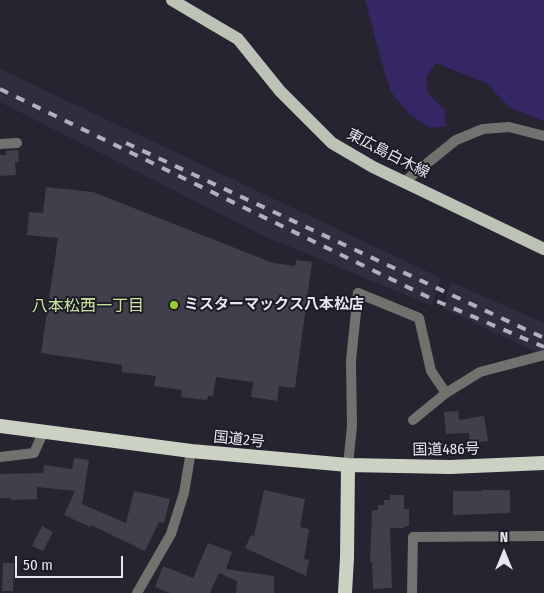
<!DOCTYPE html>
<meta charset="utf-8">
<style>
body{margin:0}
#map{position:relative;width:544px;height:593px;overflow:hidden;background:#252430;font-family:"Fira Sans Condensed",sans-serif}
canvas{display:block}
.north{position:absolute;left:479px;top:528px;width:50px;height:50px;-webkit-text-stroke:4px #1c1b26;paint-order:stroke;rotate:0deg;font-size:14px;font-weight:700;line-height:20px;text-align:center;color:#e8e7f0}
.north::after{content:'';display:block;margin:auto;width:18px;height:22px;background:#e8e7f0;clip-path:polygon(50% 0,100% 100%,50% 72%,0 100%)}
.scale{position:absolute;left:15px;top:556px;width:108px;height:22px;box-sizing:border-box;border:2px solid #e8e7f0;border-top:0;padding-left:6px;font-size:15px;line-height:18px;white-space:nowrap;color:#e8e7f0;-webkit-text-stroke:4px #1c1b26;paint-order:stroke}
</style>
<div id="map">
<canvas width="544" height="593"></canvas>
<div class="north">N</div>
<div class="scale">50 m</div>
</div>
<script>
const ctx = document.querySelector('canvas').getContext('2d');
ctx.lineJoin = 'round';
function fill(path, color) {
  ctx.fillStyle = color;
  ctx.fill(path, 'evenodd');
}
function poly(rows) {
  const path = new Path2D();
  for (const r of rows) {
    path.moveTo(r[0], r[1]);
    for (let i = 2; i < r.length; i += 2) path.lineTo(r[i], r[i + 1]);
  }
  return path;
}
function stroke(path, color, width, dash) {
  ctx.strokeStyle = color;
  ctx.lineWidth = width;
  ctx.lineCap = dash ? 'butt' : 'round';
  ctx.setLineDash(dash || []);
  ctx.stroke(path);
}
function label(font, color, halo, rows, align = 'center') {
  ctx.font = font + ' "Fira Sans Condensed","Noto Sans JP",sans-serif';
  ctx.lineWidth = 4;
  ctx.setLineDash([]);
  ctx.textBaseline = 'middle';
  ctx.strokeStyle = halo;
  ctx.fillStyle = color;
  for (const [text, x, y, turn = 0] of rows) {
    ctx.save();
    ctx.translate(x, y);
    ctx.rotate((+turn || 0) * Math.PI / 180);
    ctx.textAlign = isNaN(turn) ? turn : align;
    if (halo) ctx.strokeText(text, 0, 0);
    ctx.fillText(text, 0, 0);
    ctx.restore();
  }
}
const built = poly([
 [0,69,441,278,432,306,264,236,0,102],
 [451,282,544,323,544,356,443,308]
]);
const green = poly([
 [365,0,544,0,544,121,509,107,486,83,436,63,426,77,428,94,445,110,446,126,430,128,409,114,391,92,381,60]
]);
const building = poly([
 [18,150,19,162,15,162,16,175,0,176,0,155,6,155,6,151],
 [46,187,93,192,273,263,295,266,296,260,312,262,295,388,279,386,277,401,251,397,253,382,216,377,213,397,208,396,207,400,181,397,182,390,154,386,156,376,122,372,122,365,41,353,58,238,27,235,29,212,43,213],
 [458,411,459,420,484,416,488,441,470,443,469,433,446,434,444,412],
 [74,458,89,460,82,504,126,523,134,491,170,499,164,523,159,522,145,551,91,525,90,527,64,515,75,491,37,487,37,499,11,500,11,498,0,498,0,474,43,473,44,465,72,469],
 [264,490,305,499,300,527,309,529,304,559,309,560,306,576,245,548,251,535,254,536],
 [482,490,510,490,510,513,453,515,453,491,482,491],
 [390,495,404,495,404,509,409,509,409,526,404,526,404,528,390,528,392,588,373,589,372,562,370,562,372,510,378,510,378,505,384,505,384,500,390,500],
 [42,526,53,532,43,551,32,546],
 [208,543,232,552,226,569,274,576,274,593,236,593,237,581,219,573,210,593,170,593,155,587,163,566,193,578],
 [3,563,14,563,13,591,2,591]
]);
const minor = poly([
 [0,144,17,143],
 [404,182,456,140,483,129,509,127,544,136],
 [358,293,419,318,431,371,446,393],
 [413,420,446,393,480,372,544,355],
 [0,457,34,453,44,431],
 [137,593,171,534,184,493,191,451],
 [412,593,413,537,544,536]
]);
const tertiary = poly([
 [348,465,352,426,351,360,358,293]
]);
const primary = poly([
 [172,0,238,39,280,91,332,143,373,167,544,249]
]);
const trunk = poly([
 [0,426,191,451,348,465,450,467,544,463],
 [345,593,347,558,348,465]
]);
const rail = poly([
 [0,89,432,299,544,347],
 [126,143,544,338]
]);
const markers = [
 [174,305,5,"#98cb37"]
];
const streetNames = [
 ["東広島白木線",388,154,27],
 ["国道2号",239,440,6],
 ["国道486号",446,450,-1]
];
const poiNames = [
 ["ミスターマックス八本松店",184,305]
];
const neighbourhoodNames = [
 ["八本松西一丁目",88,307]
];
fill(built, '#2f2d3e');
fill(green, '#352764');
fill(building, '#403f4b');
stroke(minor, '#70736d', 10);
stroke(tertiary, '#70736d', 10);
stroke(primary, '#bcc2b5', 12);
stroke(trunk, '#cbd2c3', 14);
stroke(rail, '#b2b1bb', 4, [9, 9]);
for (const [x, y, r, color] of markers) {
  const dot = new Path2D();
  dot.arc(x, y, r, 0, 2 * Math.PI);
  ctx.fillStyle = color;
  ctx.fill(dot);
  stroke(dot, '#1c1b26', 2);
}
label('15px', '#e8e7f0', '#1c1b26', streetNames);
label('bold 15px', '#e8e7f0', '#1c1b26', poiNames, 'left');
label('16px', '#c8e69e', '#1c1b26', neighbourhoodNames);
</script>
